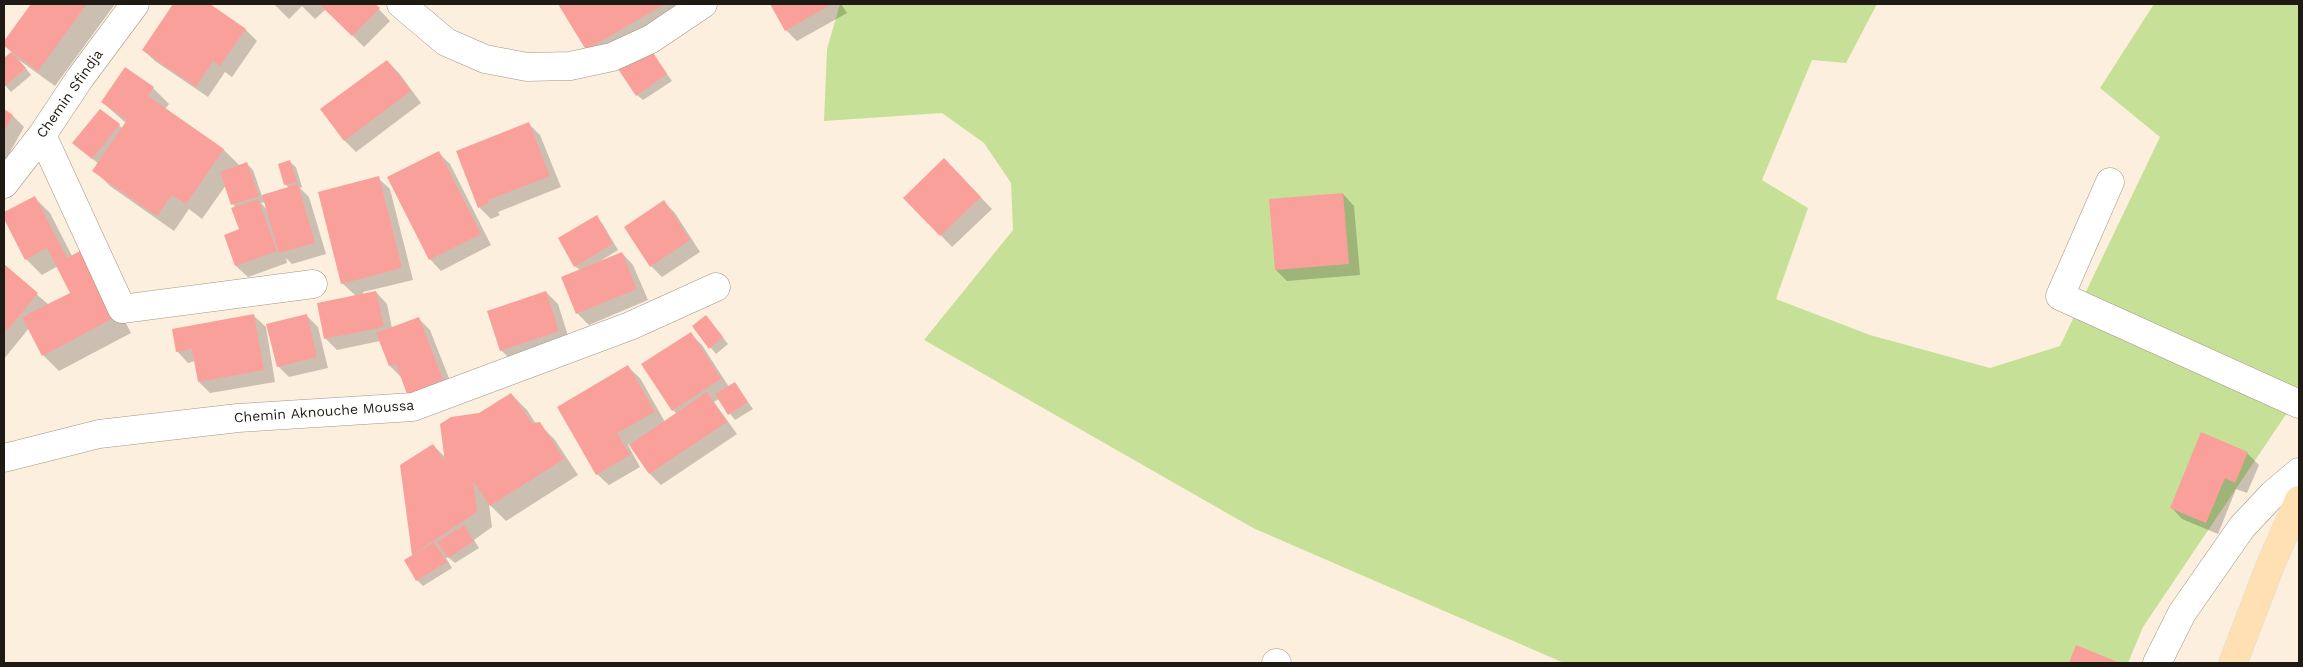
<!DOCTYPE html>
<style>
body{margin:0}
#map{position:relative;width:2303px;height:667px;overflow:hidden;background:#fdefdd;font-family:"Work Sans",sans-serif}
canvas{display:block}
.frame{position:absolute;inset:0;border:5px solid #1f1a14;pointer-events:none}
</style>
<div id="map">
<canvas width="2303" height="667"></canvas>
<div class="frame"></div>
</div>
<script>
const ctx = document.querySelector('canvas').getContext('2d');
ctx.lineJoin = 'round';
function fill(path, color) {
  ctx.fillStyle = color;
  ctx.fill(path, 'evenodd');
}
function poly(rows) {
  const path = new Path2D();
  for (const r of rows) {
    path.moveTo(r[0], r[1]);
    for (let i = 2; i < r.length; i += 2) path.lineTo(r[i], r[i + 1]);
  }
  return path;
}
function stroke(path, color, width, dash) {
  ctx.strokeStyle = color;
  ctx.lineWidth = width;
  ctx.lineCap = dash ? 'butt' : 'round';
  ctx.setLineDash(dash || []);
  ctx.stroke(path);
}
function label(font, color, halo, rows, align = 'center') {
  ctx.font = font + ' "Work Sans",sans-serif';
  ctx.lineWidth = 5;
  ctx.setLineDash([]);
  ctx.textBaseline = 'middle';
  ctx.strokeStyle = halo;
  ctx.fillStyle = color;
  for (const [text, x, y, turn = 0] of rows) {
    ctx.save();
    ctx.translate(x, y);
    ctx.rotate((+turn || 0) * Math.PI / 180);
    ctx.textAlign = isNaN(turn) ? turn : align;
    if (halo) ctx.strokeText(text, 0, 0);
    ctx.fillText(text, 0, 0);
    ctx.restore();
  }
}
const green = poly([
 [840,4,1877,4,1846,63,1812,60,1762,180,1808,208,1776,299,1870,335,1990,368,2060,346,2160,137,2100,88,2154,4,2299,4,2299,395,2143,627,2128,663,1564,663,1253,528,924,340,1013,230,1011,183,984,143,942,113,824,121,827,49]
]);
const shadow = poly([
 [33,4,115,4,55,86,19,60,31,75,11,92,4,84,4,60,12,53,4,43],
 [175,4,208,4,246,30,257,41,232,77,225,72,208,97,155,61,143,50],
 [274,4,374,4,390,21,364,47,326,9,315,19,302,6,289,19],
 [560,4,708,4,602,65,587,49],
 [771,4,841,4,847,13,797,41,786,30],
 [650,50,672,81,643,100,637,95],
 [387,61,399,73,421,103,356,152,345,141,322,109],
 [153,88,169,104,165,109,224,150,240,166,247,164,253,170,262,196,289,188,285,184,290,162,296,167,302,187,300,188,309,197,326,254,292,264,286,258,287,263,248,277,236,266,225,236,240,230,235,208,226,185,202,219,189,209,174,231,110,186,94,170,99,164,80,149,119,125,123,129,127,124,102,102],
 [265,202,268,211,261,203],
 [4,111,13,116,24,127,4,163],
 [529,124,540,135,561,187,498,212,500,215,491,219,479,207,458,152],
 [439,153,450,164,491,245,441,271,430,259],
 [955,171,992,209,952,247,905,198],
 [378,178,390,189,413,280,363,292,363,295,376,292,387,304,392,328,418,318,430,330,454,391,420,405,408,393,402,378,390,366,380,341,337,350,326,339,356,296,342,283],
 [1343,194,1354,206,1360,275,1287,281,1276,270],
 [35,198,50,213,72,256,97,267,131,333,59,371,43,355,29,328,4,359,4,266,49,305,72,293,58,266,42,275,26,259,4,217,4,214],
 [664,202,675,213,700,252,662,277,651,266],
 [596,217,602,223,618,250,602,260,602,261,622,253,633,265,648,300,589,325,577,313,580,270,575,266],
 [546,292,558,304,570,342,513,362,501,350],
 [254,316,266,327,275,382,210,393,199,382,195,361,188,363,177,351],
 [307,316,318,327,328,368,289,377,278,366],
 [711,322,728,344,716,354,693,326],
 [690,333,702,345,729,387,735,384,753,409,735,420,719,399,714,402,737,434,661,485,650,474,630,444,628,445,640,467,609,485,597,474,628,367,640,378,665,422,677,414,673,410],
 [511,394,527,410,536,424,539,424,555,440,578,475,506,521,489,504,492,527,474,540,479,548,455,563,448,557,446,558,452,568,423,586,417,580,413,554,433,445,446,458,480,415],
 [2247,453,2259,465,2247,493,2236,489,2218,534,2182,519,2171,507]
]);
const building = poly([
 [31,4,87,4,38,71,4,46,4,41],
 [173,4,210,4,246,29,220,66,213,61,196,87,142,50],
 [319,4,375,4,380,8,352,36],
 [558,4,665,4,586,50],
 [770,4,832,4,785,31],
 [650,48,667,74,636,96,618,69],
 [11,52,26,68,4,87,4,58],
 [387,60,411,91,344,141,320,109],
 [125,67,154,87,148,96,224,149,186,204,172,195,157,216,92,171,127,120,101,102],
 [4,109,13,115,4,132],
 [100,109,120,124,92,159,72,143],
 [529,122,550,176,488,200,489,203,478,208,456,151],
 [439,151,481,234,429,260,387,177],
 [944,158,981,197,940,236,903,198],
 [290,160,297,182,284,185,278,164],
 [247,162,259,196,231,205,220,172],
 [379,176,402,268,341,284,318,192],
 [298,184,315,243,279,253,262,195],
 [1343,193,1349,264,1275,270,1269,199],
 [35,196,67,258,82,250,116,317,42,356,22,317,70,293,47,248,25,260,4,219,4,212],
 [258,199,277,251,235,266,224,235,239,229,231,208],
 [664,200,690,240,650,267,624,227],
 [597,215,613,244,574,267,558,238],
 [622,252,637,289,576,314,561,277],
 [4,264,38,293,4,334],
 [376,291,384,327,324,339,317,303],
 [546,291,559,331,500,351,487,311],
 [254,314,264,370,198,382,192,349,176,352,172,329],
 [307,314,317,357,277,367,266,324],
 [706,315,723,337,709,349,692,326],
 [419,317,443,380,407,394,396,364,389,366,376,333],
 [691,332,721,379,672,411,641,364],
 [628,365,655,412,617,433,630,455,596,475,557,407],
 [735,382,748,402,728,415,715,394],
 [707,392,727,422,649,474,629,445],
 [511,393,532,423,540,422,564,459,490,506,473,481,477,512,412,555,400,465,433,444,445,462,440,424,451,417,479,413],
 [2201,432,2248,452,2235,483,2225,478,2206,523,2170,508],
 [464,525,474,541,448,558,437,542],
 [434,542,447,562,416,581,404,560],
 [2076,645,2120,663,2069,663]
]);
const minor = poly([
 [401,4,446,42,485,59,527,67,570,66,612,57,651,39,703,4],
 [42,135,122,309,313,284],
 [2110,182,2060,296,2299,404],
 [4,184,42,135,80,78,135,4],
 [4,458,99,434,238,418,413,407,630,326,716,287],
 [1276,663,1277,663],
 [2157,663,2182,613,2242,527,2273,494,2299,472]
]);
const major = poly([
 [2233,663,2270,566,2299,500]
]);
const streetNames = [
 ["Chemin Sfindja",70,94,-55],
 ["Chemin Aknouche Moussa",324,412,-4]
];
fill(green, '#c6e197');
fill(shadow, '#0003');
fill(building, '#faa09a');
stroke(minor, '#a29584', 29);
stroke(major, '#dbdad9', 29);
stroke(minor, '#fff', 28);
stroke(major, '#fee0b3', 28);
label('14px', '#1f1a14', '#fff', streetNames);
</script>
